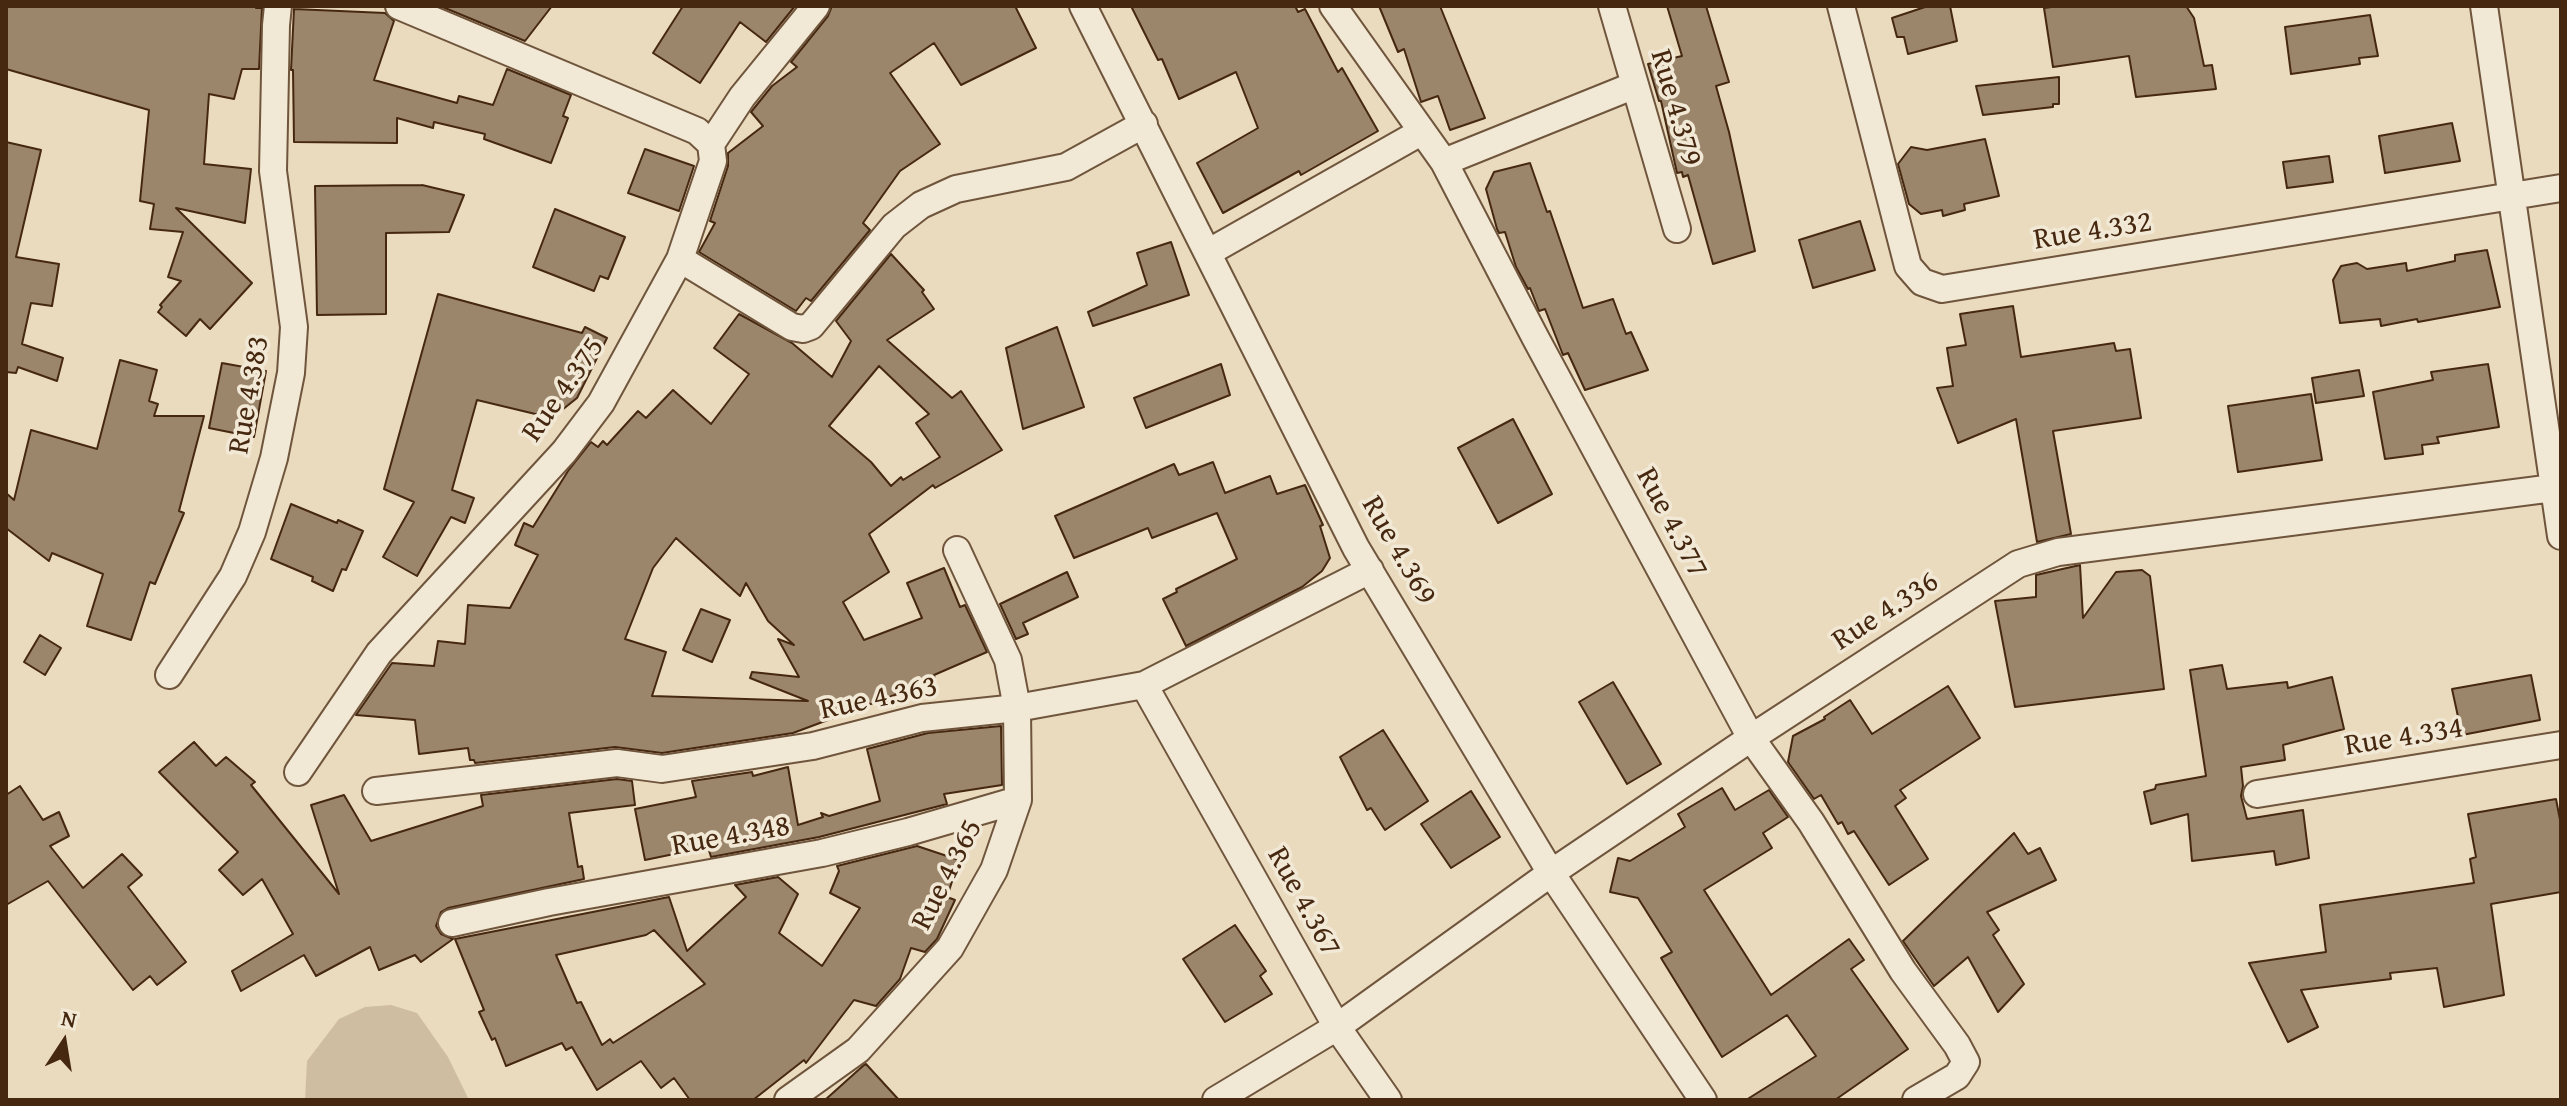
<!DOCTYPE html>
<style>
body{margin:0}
#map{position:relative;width:2567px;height:1106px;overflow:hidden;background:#eadbbf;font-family:"Gentium Book Plus",serif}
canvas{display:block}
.frame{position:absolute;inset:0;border:8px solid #462810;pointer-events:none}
.north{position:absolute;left:24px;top:1002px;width:80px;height:80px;-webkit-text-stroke:6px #f1e8d5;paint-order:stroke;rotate:12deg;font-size:22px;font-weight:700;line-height:32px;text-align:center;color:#462810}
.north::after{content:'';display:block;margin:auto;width:28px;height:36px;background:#462810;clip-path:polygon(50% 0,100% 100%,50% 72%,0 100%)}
</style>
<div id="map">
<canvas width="2567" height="1106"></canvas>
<div class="frame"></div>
<div class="north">N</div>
</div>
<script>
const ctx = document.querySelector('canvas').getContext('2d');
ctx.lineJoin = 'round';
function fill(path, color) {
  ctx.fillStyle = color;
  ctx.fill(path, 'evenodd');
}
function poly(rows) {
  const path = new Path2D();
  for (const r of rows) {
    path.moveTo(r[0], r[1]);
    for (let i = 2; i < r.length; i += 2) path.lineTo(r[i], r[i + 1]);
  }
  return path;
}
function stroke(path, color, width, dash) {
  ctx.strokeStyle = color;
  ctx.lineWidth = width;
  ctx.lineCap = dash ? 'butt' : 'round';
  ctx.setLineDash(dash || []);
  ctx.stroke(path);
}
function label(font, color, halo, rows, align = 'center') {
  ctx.font = font + ' "Gentium Book Plus",serif';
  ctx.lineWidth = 7;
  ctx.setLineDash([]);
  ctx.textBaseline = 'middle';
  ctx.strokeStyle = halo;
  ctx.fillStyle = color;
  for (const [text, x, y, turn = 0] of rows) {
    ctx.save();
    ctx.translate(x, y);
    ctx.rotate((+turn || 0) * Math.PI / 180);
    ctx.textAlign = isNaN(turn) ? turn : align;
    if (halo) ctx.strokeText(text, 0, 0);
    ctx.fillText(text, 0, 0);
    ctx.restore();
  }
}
const green = poly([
 [391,1005,417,1013,448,1057,469,1100,305,1100,307,1061,339,1019,365,1007]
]);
const building = poly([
 [6,6,257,6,256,8,262,8,259,69,242,69,234,99,209,94,204,164,251,169,245,223,176,208,252,283,210,329,200,319,186,336,158,312,162,307,160,305,181,281,168,277,183,232,150,229,154,204,140,201,149,110,6,69,6,6],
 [440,6,552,6,525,41,440,6],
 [683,6,795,6,766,42,740,22,700,83,653,53,683,6],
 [832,6,1015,6,1036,48,961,85,934,43,890,73,940,144,900,171,863,223,870,230,811,301,806,298,796,311,699,252,715,223,710,221,728,166,728,153,763,126,751,112,772,86,797,67,791,62,828,16,832,6],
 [1131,6,1295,6,1298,12,1305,9,1338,72,1342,68,1378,131,1301,175,1299,171,1223,213,1197,163,1258,128,1236,72,1179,99,1162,59,1158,60,1131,6],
 [1379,6,1440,6,1485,118,1450,130,1438,96,1421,102,1404,49,1398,52,1379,6],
 [1667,6,1706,6,1729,82,1716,86,1729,132,1755,251,1713,264,1688,175,1683,177,1682,172,1677,173,1661,101,1659,101,1648,64,1682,56,1667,6],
 [1928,6,1950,6,1957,41,1908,54,1904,37,1897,37,1892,18,1928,6],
 [2059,6,2186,6,2194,18,2204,66,2212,65,2216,89,2136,97,2129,56,2053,67,2044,8,2059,6],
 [294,9,385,13,394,21,374,80,457,103,459,96,493,105,507,69,571,95,563,116,568,118,551,163,484,139,485,134,434,122,433,128,397,118,397,143,294,142,293,70,291,70,294,9],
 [2370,15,2378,56,2359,58,2360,64,2291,74,2285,27,2370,15],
 [2059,77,2059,104,2053,104,2053,107,1983,115,1976,86,2059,77],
 [2452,123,2460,161,2385,173,2379,136,2452,123],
 [1985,139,1999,196,1964,204,1965,210,1943,216,1942,210,1921,214,1909,204,1898,164,1911,147,1927,150,1985,139],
 [6,142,41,150,16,257,59,264,52,306,31,303,22,344,63,358,57,381,18,367,16,373,6,372,6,142],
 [645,149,694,166,679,211,628,193,645,149],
 [2329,156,2333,182,2287,188,2283,162,2329,156],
 [1530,163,1547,212,1550,211,1583,308,1613,299,1626,334,1631,332,1648,370,1585,390,1568,353,1563,355,1545,309,1539,311,1530,288,1528,289,1516,267,1505,232,1499,233,1497,229,1486,189,1494,172,1530,163],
 [422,185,464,195,449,232,386,233,386,314,317,315,315,186,422,185],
 [555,209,625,237,608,279,600,276,594,291,533,267,555,209],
 [1860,221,1875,270,1813,288,1799,240,1860,221],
 [1171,242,1189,295,1093,326,1088,312,1147,285,1137,253,1171,242],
 [2487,250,2500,307,2418,322,2417,319,2381,326,2380,319,2340,323,2333,280,2341,266,2357,263,2367,269,2406,263,2407,271,2455,261,2455,255,2487,250],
 [891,254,924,290,922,292,934,309,887,340,952,398,961,391,1002,450,935,488,933,485,869,534,889,572,843,602,864,640,922,618,907,583,944,568,960,607,965,605,987,652,934,675,935,680,793,733,662,753,615,747,475,763,474,760,470,760,468,748,419,754,415,720,356,715,392,663,434,666,438,641,465,644,468,605,510,608,538,555,515,545,524,523,533,527,568,471,591,442,598,447,603,441,607,445,638,411,646,418,673,390,711,424,749,374,714,348,739,314,792,343,832,377,851,341,836,321,891,254],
 [879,366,929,414,916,423,940,457,903,480,901,477,891,486,871,462,829,426,879,366],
 [676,538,740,596,746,583,768,621,794,645,778,639,799,677,752,672,750,678,808,701,652,696,666,652,625,639,653,568,676,538],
 [438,294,582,333,585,327,607,338,577,398,552,418,477,400,452,490,474,498,465,523,451,517,417,576,383,557,414,502,384,489,438,294],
 [2013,306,2021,357,2114,343,2116,351,2130,349,2141,418,2053,431,2071,534,2037,542,2016,419,1958,443,1937,388,1953,386,1947,348,1966,345,1960,314,2013,306],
 [1057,327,1084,407,1023,429,1006,348,1057,327],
 [120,360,157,370,149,401,158,404,154,416,204,416,179,511,184,513,155,584,150,582,131,640,87,626,103,574,52,553,49,561,6,528,6,493,14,500,31,430,97,449,120,360],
 [222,363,266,371,254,437,209,428,222,363],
 [1221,364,1230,395,1146,428,1134,398,1221,364],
 [2488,364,2499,427,2437,437,2439,443,2422,445,2423,454,2385,459,2373,392,2433,380,2431,372,2488,364],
 [2359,370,2364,396,2316,403,2312,378,2359,370],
 [2311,394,2322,460,2238,472,2228,406,2311,394],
 [1513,419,1552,494,1498,523,1458,448,1513,419],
 [1213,462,1225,493,1270,476,1277,494,1305,485,1323,525,1320,526,1330,558,1322,571,1302,587,1186,646,1163,599,1177,592,1176,589,1237,559,1217,513,1152,538,1148,528,1074,558,1055,516,1174,464,1179,475,1213,462],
 [291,504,337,523,338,520,363,531,346,570,342,569,333,591,312,581,313,577,271,559,291,504],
 [2080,565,2083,618,2116,572,2142,570,2150,576,2164,689,2015,707,1995,601,2036,597,2036,575,2080,565],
 [1067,572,1078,597,1023,623,1028,634,1016,639,1000,604,1067,572],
 [701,609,730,620,712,662,683,650,701,609],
 [40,635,61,648,45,675,24,662,40,635],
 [2222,665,2227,689,2287,682,2288,688,2332,677,2344,729,2283,745,2285,760,2241,767,2243,786,2241,796,2247,819,2303,810,2309,858,2276,865,2274,851,2192,861,2188,814,2151,824,2144,792,2155,789,2156,785,2206,776,2190,670,2222,665],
 [2531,675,2540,720,2462,735,2452,689,2531,675],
 [1613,682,1661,764,1627,784,1579,702,1613,682],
 [1948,686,1980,738,1900,790,1906,798,1895,806,1928,859,1889,885,1854,831,1848,834,1842,822,1838,824,1821,795,1814,799,1788,762,1793,736,1825,719,1824,717,1850,700,1872,734,1948,686],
 [1001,726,1002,785,944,794,947,804,819,837,711,857,708,847,645,860,635,809,696,797,692,781,752,772,753,776,788,767,798,825,823,817,821,813,829,816,880,801,867,749,928,733,1001,726],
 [1383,730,1428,801,1385,830,1371,808,1367,810,1340,757,1383,730],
 [194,742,216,766,226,757,255,782,251,785,339,894,311,805,344,795,371,841,483,806,481,795,617,779,632,781,635,805,569,813,578,867,582,866,584,879,448,908,441,912,436,926,441,934,453,939,421,962,415,955,379,970,370,947,316,976,304,955,241,991,232,971,293,934,262,879,243,895,219,870,238,852,159,772,194,742],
 [20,786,43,820,59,812,69,836,50,846,83,888,122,854,142,875,128,887,186,962,157,985,150,976,133,990,48,881,6,905,6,795,20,786],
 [1722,788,1735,810,1769,790,1788,817,1763,833,1772,848,1704,890,1771,995,1849,939,1864,960,1851,969,1908,1049,1835,1100,1746,1100,1816,1056,1787,1015,1722,1057,1661,958,1672,952,1638,898,1610,892,1618,858,1630,861,1685,827,1678,814,1722,788],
 [1471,791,1500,837,1451,868,1421,824,1471,791],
 [2556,799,2561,825,2561,892,2491,904,2504,995,2444,1007,2437,968,2390,973,2391,979,2301,990,2318,1027,2288,1042,2249,963,2326,952,2320,905,2474,883,2470,859,2476,857,2468,814,2556,799],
 [2014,833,2028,854,2040,848,2056,880,1987,912,1999,930,1993,935,2024,984,1998,1012,1968,957,1934,986,1903,941,2014,833],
 [917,846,959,860,947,897,955,900,937,939,925,952,911,948,900,979,876,1006,854,1000,806,1063,804,1060,753,1100,690,1100,674,1078,661,1088,641,1061,597,1090,572,1047,566,1050,562,1043,506,1066,495,1038,492,1040,479,1012,484,1010,455,939,669,897,687,951,746,897,735,885,778,877,798,894,779,933,822,966,860,908,830,893,839,871,837,866,917,846],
 [654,930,705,984,613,1043,610,1039,602,1045,581,1002,577,1003,556,955,646,935,654,930],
 [1235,925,1266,971,1260,976,1272,994,1225,1022,1183,959,1235,925],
 [866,1064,899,1100,825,1100,864,1065,866,1064]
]);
const street = poly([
 [399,6,697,131,711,144],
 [1083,6,1356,548,1551,873,1703,1100],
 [1333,6,1444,162,1535,337,1751,738,1811,822,1903,971,1957,1045,1966,1062,1957,1076,1916,1100],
 [1612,6,1677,229],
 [1841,6,1908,266,1922,282,1942,289,2561,188],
 [2484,6,2561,536],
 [1444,162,1635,85],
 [1209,252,1421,132],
 [680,259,792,327,803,329,811,326,894,226,921,205,956,189,1066,167,1144,124],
 [169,675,233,576,252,532,274,458,291,373,294,327,273,171,276,25,278,6],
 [1144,685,1337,1027,1216,1100],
 [298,772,379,653,564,452,601,403,680,259,713,161,711,144,742,97,816,6],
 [376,791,617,763,662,769,813,746,922,718,1017,708,1144,685,1370,570],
 [2257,794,2561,745],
 [452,923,549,902,822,853,908,832,1018,800],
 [788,1100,858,1050,950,948,994,870,1018,800,1017,708,1008,660,957,550],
 [1388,1100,1337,1027,1551,873,1751,738,2018,564,2058,552,2561,487]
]);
const streetNames = [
 ["Rue 4.379",1675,108,74],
 ["Rue 4.332",2093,232,-9],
 ["Rue 4.375",564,390,-55],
 ["Rue 4.383",250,395,-80],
 ["Rue 4.377",1671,523,62],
 ["Rue 4.369",1398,551,60],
 ["Rue 4.336",1886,612,-33],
 ["Rue 4.363",879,699,-12],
 ["Rue 4.334",2404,738,-9],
 ["Rue 4.348",731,837,-10],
 ["Rue 4.365",948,875,-63],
 ["Rue 4.367",1303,902,61]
];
fill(green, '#cebda1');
fill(building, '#9b856b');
stroke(building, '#462810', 2);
stroke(street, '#6f553c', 30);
stroke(street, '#f1e8d5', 26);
label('30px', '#462810', '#f1e8d5', streetNames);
</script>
